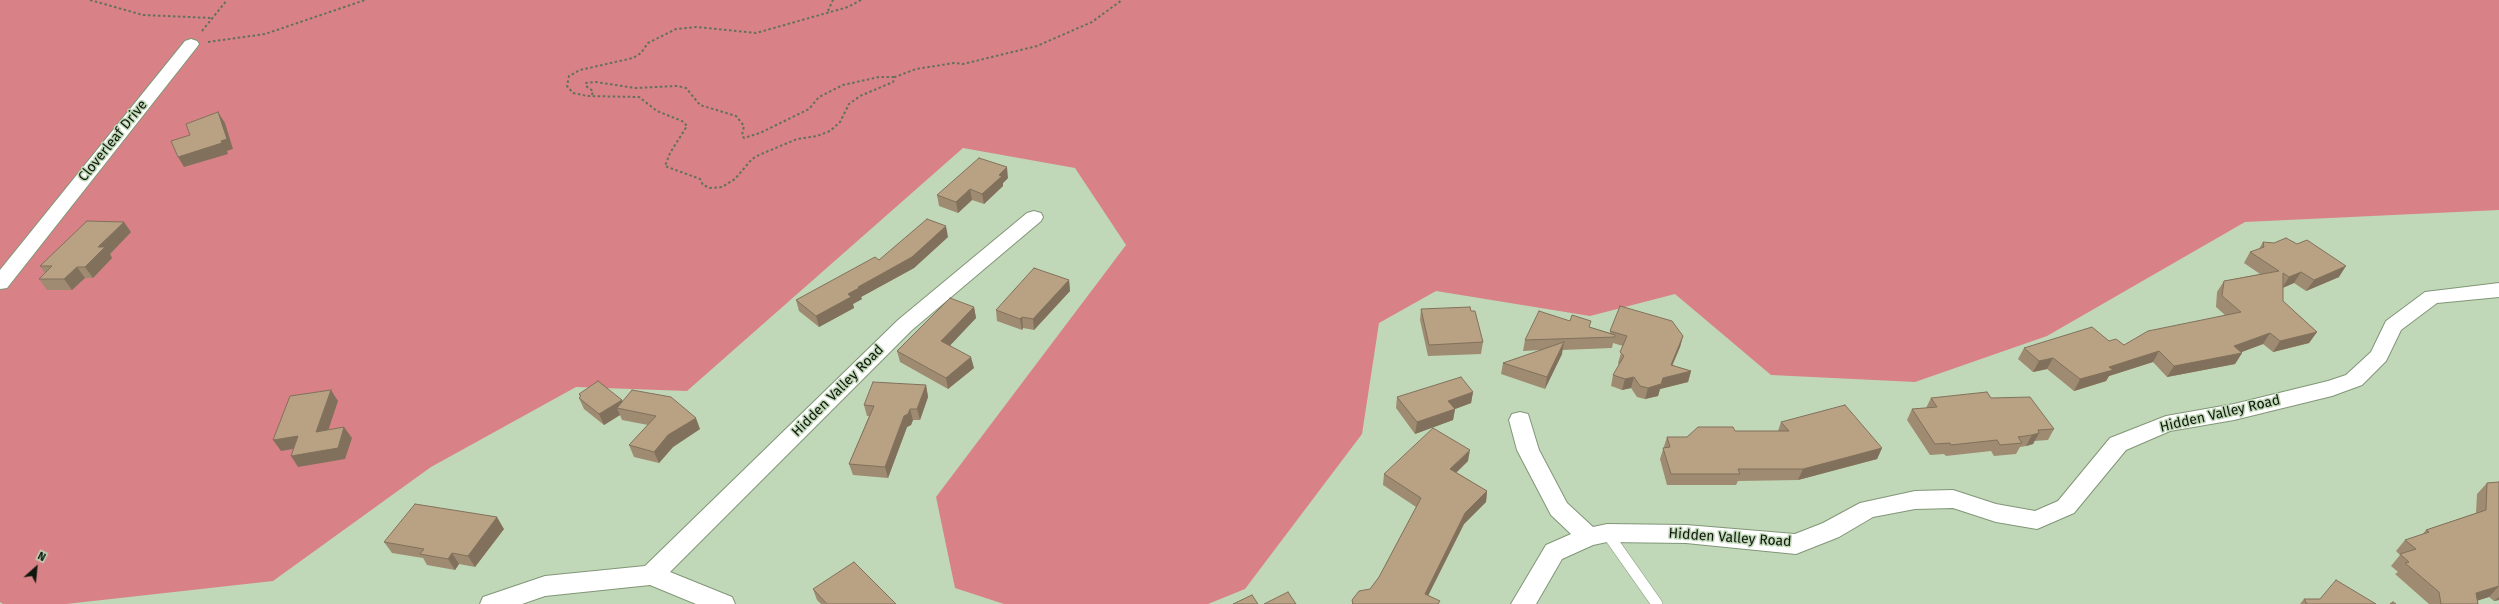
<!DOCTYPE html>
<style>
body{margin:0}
#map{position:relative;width:2499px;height:604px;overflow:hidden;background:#c1d8b8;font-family:"Fira Sans",sans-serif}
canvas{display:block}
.north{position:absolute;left:16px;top:548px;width:40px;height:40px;-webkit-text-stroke:3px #c1d8b8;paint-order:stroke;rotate:27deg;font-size:11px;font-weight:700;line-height:16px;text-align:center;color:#0f170c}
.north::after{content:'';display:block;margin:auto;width:14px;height:18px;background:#0f170c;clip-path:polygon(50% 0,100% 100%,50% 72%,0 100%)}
</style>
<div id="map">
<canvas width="2499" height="604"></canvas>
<div class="north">N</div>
</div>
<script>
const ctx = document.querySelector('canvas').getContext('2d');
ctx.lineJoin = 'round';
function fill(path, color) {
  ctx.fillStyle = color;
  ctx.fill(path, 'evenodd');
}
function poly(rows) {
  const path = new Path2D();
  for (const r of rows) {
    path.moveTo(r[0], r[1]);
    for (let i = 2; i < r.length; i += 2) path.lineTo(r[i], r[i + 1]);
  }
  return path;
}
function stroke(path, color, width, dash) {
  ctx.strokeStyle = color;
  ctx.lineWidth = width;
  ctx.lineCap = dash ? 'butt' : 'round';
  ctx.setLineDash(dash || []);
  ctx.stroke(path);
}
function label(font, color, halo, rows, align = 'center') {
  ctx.font = font + ' "Fira Sans",sans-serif';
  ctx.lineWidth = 3;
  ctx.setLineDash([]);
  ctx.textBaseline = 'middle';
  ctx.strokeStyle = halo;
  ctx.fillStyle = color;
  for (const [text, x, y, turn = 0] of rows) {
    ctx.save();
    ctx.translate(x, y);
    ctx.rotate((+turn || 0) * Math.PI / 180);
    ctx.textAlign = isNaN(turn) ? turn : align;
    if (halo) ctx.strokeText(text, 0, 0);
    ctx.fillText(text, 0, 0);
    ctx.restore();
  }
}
const forest = poly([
 [0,0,2499,0,2499,210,2245,222,2047,336,1915,382,1771,375,1675,294,1590,316,1436,291,1379,323,1362,434,1245,589,1208,604,1004,604,955,588,936,497,1126,245,1075,168,963,148,687,391,576,387,431,467,273,581,66,604,3,604,0,602]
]);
const path = poly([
 [90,0,143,15,212,18],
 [861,0,848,7,756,33,696,27,676,29,648,43,641,53,633,58,580,70,569,76,567,86,573,93,587,96,639,97,657,111,682,121,687,126,670,153,665,166,700,179,703,185,710,188,722,187,735,179,752,159,759,155,797,139,817,136,830,131,840,122,849,104,860,96,893,82,895,77,916,69,954,63,963,64,1037,46,1092,22,1122,0],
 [828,11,833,0],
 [202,31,227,0],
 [208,42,265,34,365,0],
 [592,95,593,91,586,86,586,83,596,82,635,88,677,86,686,88,700,105,736,116,744,126,742,135,744,138,760,133,809,109,819,97,843,85,879,77,895,77]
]);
const service = poly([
 [1607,533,1657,604]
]);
const minor = poly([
 [191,39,197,41,199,44,197,47,7,288,0,289,0,270,185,41,191,39],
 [1034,211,1041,213,1043,217,1041,221,912,330,670,572,732,597,735,604,696,604,650,585,545,596,522,604,480,604,483,597,545,576,645,566,898,320,1027,213,1034,211],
 [2499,283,2499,297,2437,303,2401,330,2386,361,2362,385,2332,396,2234,420,2170,431,2126,450,2074,513,2037,529,1996,522,1953,508,1915,509,1873,517,1839,537,1796,554,1686,543,1607,542,1593,545,1562,559,1536,604,1511,604,1546,545,1571,534,1551,515,1517,450,1509,420,1512,414,1520,412,1528,414,1539,450,1567,503,1593,527,1607,524,1686,525,1795,534,1823,523,1860,503,1915,491,1953,490,1996,504,2035,511,2058,501,2110,438,2166,416,2234,404,2328,381,2346,375,2371,352,2386,321,2425,292,2499,283]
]);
const wall = poly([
 [1008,178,1003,183,1003,186,984,204,972,200,958,213,939,206,937,195],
 [131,232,110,254,112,258,93,278,85,278,72,290,47,290,39,279,45,273,40,266],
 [948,237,914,268,861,297,862,299,853,304,854,308,819,327,799,311,796,300,879,260],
 [2263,242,2339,277,2306,291,2294,283,2283,288,2283,301,2317,332,2309,343,2273,352,2263,344,2241,352,2242,353,2235,364,2167,377,2153,362,2109,376,2106,381,2074,391,2047,369,2033,372,2018,359,2024,348,2109,341,2124,345,2225,315,2216,307,2217,292,2224,281,2260,274,2244,263,2250,252,2259,249],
 [1069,280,1070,291,1034,330,1023,328,1022,330,997,321,996,310],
 [974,307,976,318,950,345,974,368,948,389,900,362,897,351],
 [1421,309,1483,342,1481,354,1428,356,1420,320],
 [1590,327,1610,333,1610,331,1683,336,1680,347,1672,365,1691,371,1688,382,1660,389,1658,396,1645,399,1637,397,1631,388,1622,390,1611,386,1613,375,1619,365,1618,363,1623,346,1613,343,1612,348,1562,350,1562,354,1545,389,1501,374,1503,363,1541,350,1523,351,1525,340],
 [926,385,928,397,920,420,913,420,911,425,907,427,888,478,853,475,849,464,869,416,867,416,864,405],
 [1473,392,1471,403,1455,409,1453,420,1415,434,1396,408,1397,397],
 [579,394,622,400,623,402,700,429,673,447,659,463,634,457,629,445,648,425,622,420,620,415,604,425,584,409,579,398,580,397],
 [1931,398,1991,398,2054,429,2048,440,2034,441,2033,444,2026,446,2020,447,2016,454,1994,456,1991,451,1946,456,1944,454,1930,455,1907,420,1912,409,1926,408],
 [1781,422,1882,448,1877,459,1798,480,1738,481,1736,485,1667,485,1660,459,1667,437,1687,437,1735,431,1778,431],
 [1468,461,1456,472,1487,491,1486,502,1464,524,1428,595,1439,604,1352,604,1352,600,1370,589,1379,577,1416,507,1383,485,1384,474],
 [2499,482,2499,600,2494,601,2489,597,2478,600,2478,604,2429,604,2395,574,2398,572,2391,566,2400,555,2396,551,2405,540,2422,535,2426,530,2476,513,2477,494,2487,483],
 [504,529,475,567,459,564,455,570,427,565,423,558,392,553,384,542],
 [813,589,896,604,821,604,817,600],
 [2304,599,2376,604,2300,604]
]);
const shadedWall = poly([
 [218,112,225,123,233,149,227,151,228,154,184,167,178,157,221,141],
 [1007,167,1008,178,1003,183,1003,186,984,204,982,194,999,175],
 [970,189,972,200,958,213,956,202],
 [124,222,131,232,110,254,112,258,93,278,85,267,98,247],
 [946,226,948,237,914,268,861,297,862,299,853,304,854,308,819,327,816,316],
 [2346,266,2339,277,2306,291,2314,280],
 [77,267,85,278,72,290,64,279],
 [2301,272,2294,283,2282,288,2289,277],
 [1069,280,1070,291,1034,330,1033,319],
 [974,307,976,318,944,352,941,341],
 [1022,317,1023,328,1022,330,1020,319],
 [2317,332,2309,343,2273,352,2280,341],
 [2270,333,2263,344,2234,355,2242,353,2235,364,2167,377,2174,366,2234,346],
 [1683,336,1680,347,1668,376,1671,365],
 [1564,342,1562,354,1545,389,1547,377],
 [2159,351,2153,362,2109,376,2106,381,2074,391,2080,379,2109,367],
 [971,357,974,368,948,389,946,378],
 [2053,358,2047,369,2033,372,2039,361],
 [1691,371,1688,382,1660,389,1658,396,1645,399,1648,388,1663,378],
 [1634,377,1631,388,1622,390,1625,379],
 [926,385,928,397,920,420,917,409],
 [331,390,338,401,324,443,316,432],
 [1473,392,1471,403,1447,412,1448,401],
 [622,400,626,410,617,408,620,415,604,425,599,414],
 [910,409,913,420,911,425,907,427,888,478,885,467,904,416],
 [1455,409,1453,420,1415,434,1417,422],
 [696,418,700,429,673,447,659,463,654,452,668,435],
 [344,427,352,438,345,459,298,467,291,456],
 [2039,433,2033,444,2026,446,2032,435],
 [298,436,305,447,281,451,273,440],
 [1882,448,1877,459,1798,480,1803,469],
 [1470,450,1468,461,1449,480,1450,469],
 [1487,491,1486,502,1464,524,1424,604,1425,594,1465,513],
 [497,517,504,529,475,567,468,556],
 [452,553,459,564,455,570,448,559],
 [2499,586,2489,597,2467,604,2476,593],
 [2499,597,2499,600,2494,601]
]);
const building = poly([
 [218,112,227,139,221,141,222,143,178,157,171,141,190,135,186,124,218,112],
 [979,158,1007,167,999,175,1002,176,982,194,970,189,956,202,937,195,979,158],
 [927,219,946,226,912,257,858,287,859,288,848,294,851,297,816,316,796,300,875,257,879,260,927,219],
 [87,221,124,222,98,247,105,247,85,267,77,267,64,279,39,279,52,266,40,266,87,221],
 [2286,238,2297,244,2307,240,2346,266,2314,280,2301,272,2289,277,2283,273,2283,301,2317,332,2280,341,2270,333,2234,346,2242,353,2174,366,2159,351,2109,367,2113,370,2080,379,2053,358,2039,361,2024,348,2092,327,2109,341,2116,339,2124,345,2148,331,2241,312,2222,296,2224,281,2279,271,2250,252,2264,247,2263,242,2274,243,2286,238],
 [1034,268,1069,280,1033,319,1022,317,1020,319,996,310,1034,268],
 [950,298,974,307,941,341,971,357,946,378,897,351,950,298],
 [1620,306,1672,321,1683,336,1671,365,1691,371,1663,378,1661,384,1648,388,1640,386,1634,377,1625,379,1613,375,1624,356,1620,352,1627,336,1610,331,1620,306],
 [1470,307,1471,311,1475,311,1483,342,1429,345,1421,309,1470,307],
 [1539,311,1570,321,1572,315,1591,321,1589,327,1615,335,1615,337,1525,340,1539,311],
 [1564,342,1547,377,1503,363,1564,342],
 [1461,377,1473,392,1448,401,1455,409,1417,422,1397,397,1461,377],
 [598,381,622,400,599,414,579,398,581,396,579,394,598,381],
 [873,382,926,385,917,409,910,409,908,414,904,416,885,467,849,464,874,406,864,405,873,382],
 [331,390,316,432,344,427,338,448,291,456,298,436,273,440,290,396,331,390],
 [632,390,671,397,696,418,668,435,654,452,629,445,656,416,617,408,632,390],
 [1987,392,1991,398,2030,397,2054,429,2038,430,2039,433,2032,435,2018,437,2022,443,2000,445,1997,440,1951,445,1950,443,1935,444,1912,409,1937,407,1931,398,1987,392],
 [1845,405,1882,448,1803,469,1738,469,1740,474,1671,474,1663,448,1670,447,1667,437,1687,437,1698,427,1733,427,1735,431,1789,431,1781,422,1845,405],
 [1433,428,1470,450,1450,469,1487,491,1465,513,1425,594,1440,601,1438,604,1353,604,1352,600,1359,591,1370,589,1379,577,1421,498,1384,474,1433,428],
 [2499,482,2499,586,2476,593,2478,604,2441,604,2439,592,2405,563,2409,562,2400,554,2416,549,2405,540,2429,532,2426,530,2486,510,2487,483,2499,482],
 [415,504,497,517,468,556,452,553,448,559,420,554,424,549,384,542,415,504],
 [854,562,896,604,827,604,813,589,854,562],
 [2336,580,2376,604,2307,604,2304,599,2320,599,2336,580],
 [1288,592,1296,604,1264,604,1288,592],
 [1252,595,1258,604,1233,604,1252,595],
 [2393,602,2396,604,2390,604,2393,602]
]);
const streetNames = [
 ["Cloverleaf Drive",113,141,-51],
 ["Hidden Valley Road",838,391,-45],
 ["Hidden Valley Road",2220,414,-13],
 ["Hidden Valley Road",1730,538,4]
];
fill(forest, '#d88287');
stroke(service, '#809677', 12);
stroke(minor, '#809677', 2);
stroke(path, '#62715c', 2, [2.5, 2.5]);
stroke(service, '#fff', 11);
fill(minor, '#fff');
fill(wall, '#9e8b71');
fill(shadedWall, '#81715c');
fill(building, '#b8a283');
stroke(building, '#81715c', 1);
label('14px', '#0f170c', '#c1d8b8', streetNames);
</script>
